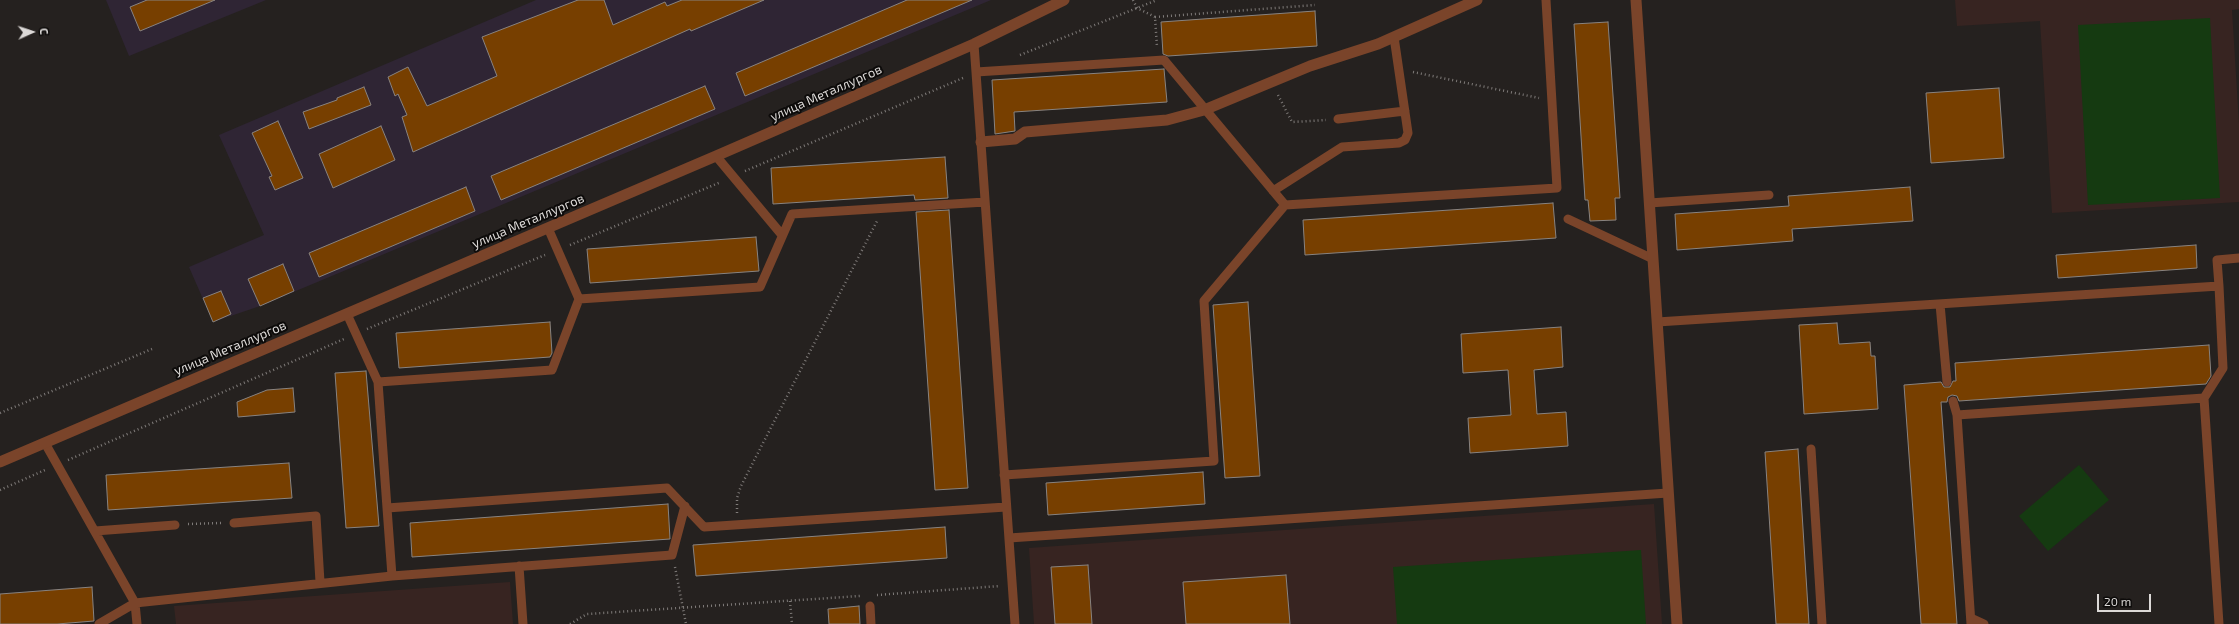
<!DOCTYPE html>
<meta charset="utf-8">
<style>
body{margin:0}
#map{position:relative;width:2239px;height:624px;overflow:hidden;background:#25211f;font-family:"Exo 2",sans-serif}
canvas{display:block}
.north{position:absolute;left:12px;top:12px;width:40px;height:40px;-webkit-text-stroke:3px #0d0b0a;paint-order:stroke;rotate:87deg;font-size:11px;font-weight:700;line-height:16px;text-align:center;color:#dcd9d7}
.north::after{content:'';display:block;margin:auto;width:14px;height:18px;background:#dcd9d7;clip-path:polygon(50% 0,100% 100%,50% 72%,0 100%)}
.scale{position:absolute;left:2097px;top:594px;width:54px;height:18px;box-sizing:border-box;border:2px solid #dcd9d7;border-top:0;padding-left:5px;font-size:12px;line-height:14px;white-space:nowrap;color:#dcd9d7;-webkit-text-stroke:3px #0d0b0a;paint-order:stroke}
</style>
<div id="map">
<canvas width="2239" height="624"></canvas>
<div class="north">С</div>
<div class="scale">20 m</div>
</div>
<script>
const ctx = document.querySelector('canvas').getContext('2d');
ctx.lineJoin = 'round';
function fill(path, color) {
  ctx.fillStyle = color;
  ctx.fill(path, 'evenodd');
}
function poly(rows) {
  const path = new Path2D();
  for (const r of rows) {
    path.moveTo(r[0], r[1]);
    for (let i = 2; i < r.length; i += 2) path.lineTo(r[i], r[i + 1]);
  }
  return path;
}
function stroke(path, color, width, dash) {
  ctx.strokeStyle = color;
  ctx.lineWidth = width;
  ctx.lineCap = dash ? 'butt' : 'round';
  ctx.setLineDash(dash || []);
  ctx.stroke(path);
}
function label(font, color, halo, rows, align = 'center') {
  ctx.font = font + ' "Exo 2",sans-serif';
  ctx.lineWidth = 4;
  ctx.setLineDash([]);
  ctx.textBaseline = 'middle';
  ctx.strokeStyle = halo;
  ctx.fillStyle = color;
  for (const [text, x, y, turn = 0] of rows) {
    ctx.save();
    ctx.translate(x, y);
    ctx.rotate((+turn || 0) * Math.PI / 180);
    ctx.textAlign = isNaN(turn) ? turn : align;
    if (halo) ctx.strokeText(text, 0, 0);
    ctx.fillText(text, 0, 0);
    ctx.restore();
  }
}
const industrial = poly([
 [106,0,266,0,129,56],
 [536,0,991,0,260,306,213,322,189,267,264,235,219,135]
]);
const education = poly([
 [1955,0,2239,0,2239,9,2232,10,2239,124,2239,202,2052,213,2040,21,1957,26],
 [1654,504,1662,624,1034,624,1029,548],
 [510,582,513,624,176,624,174,606]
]);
const green = poly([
 [2210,18,2220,198,2088,205,2078,25],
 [2079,465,2109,500,2048,551,2019,516],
 [1641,550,1646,624,1397,624,1393,567]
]);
const building = poly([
 [147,0,215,0,140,31,130,7,147,0],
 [578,0,604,0,613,25,665,2,667,6,682,0,764,0,691,31,690,29,413,152,402,117,407,115,398,94,395,96,388,77,408,67,427,106,446,98,497,76,482,37,578,0],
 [907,0,972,0,745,96,736,73,907,0],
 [1315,11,1317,46,1168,56,1163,54,1161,22,1315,11],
 [1608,22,1620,198,1615,198,1616,220,1590,221,1588,200,1585,200,1574,24,1608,22],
 [1164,69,1167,102,1014,112,1015,131,995,134,992,80,1164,69],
 [705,86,715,109,501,200,491,176,705,86],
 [364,87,371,105,309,129,303,112,337,100,337,98,364,87],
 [1999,88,2004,158,1931,163,1926,93,1999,88],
 [278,121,303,178,275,190,269,177,272,176,252,133,278,121],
 [381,126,395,160,333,188,319,154,381,126],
 [945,157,948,198,915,200,914,195,773,204,771,168,945,157],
 [466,187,475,211,319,277,309,253,466,187],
 [1910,187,1913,221,1792,229,1793,241,1677,250,1675,214,1789,206,1788,196,1910,187],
 [1553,203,1556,238,1305,255,1303,220,1553,203],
 [949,210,968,488,935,490,916,212,949,210],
 [756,237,759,271,590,283,587,249,756,237],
 [2196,245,2197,268,2058,278,2056,255,2196,245],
 [283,264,294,291,260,306,248,279,283,264],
 [221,291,231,314,213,322,203,298,221,291],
 [1248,302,1260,476,1225,478,1213,305,1248,302],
 [550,322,552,353,550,357,399,368,396,333,550,322],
 [1837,323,1839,344,1870,342,1871,356,1875,356,1878,409,1804,414,1799,325,1837,323],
 [1561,327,1563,367,1534,370,1537,414,1566,412,1568,446,1470,453,1468,418,1511,415,1508,370,1463,373,1461,334,1561,327],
 [2209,345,2211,376,2206,384,1959,401,1957,396,1952,395,1948,397,1947,402,1941,402,1957,624,1921,624,1904,385,1941,382,1944,387,1950,387,1953,381,1956,381,1955,363,2209,345],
 [366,371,379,526,346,528,335,373,366,371],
 [293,388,295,412,238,417,237,402,267,390,293,388],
 [1798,449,1809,624,1776,624,1765,452,1798,449],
 [289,463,292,498,108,510,106,475,289,463],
 [1203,472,1205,504,1048,515,1046,483,1203,472],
 [668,504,670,539,412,557,410,523,668,504],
 [945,527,947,558,696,576,693,545,945,527],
 [1088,565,1092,624,1055,624,1051,567,1088,565],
 [1286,575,1290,624,1186,624,1183,582,1286,575],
 [92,587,94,621,57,624,0,624,0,594,92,587],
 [859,606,860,624,829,624,828,609,859,606]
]);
const path = poly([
 [1133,0,1137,8,1155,17,1157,47],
 [1155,17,1315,5],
 [1020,55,1157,0],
 [1413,72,1539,98],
 [1278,95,1292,122,1326,120],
 [745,171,963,78],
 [570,245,721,182],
 [367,329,545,255],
 [0,413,152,349],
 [68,460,344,339],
 [0,490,45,470],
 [737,513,737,498,741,486,877,221],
 [188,524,221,523],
 [675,567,686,624],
 [877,595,1000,586],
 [790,601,792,624],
 [570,624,587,614,860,596]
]);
const service = poly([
 [974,44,1015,624],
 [976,72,1164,60,1285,205],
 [1338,119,1405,111],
 [716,156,782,235],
 [1273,191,1342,147,1399,143,1405,140,1408,133,1394,37],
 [1649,203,1769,195],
 [1568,219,1653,259],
 [548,228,579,299],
 [1940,304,1947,382],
 [347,314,378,382,387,508,667,488,704,527,1006,507],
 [1657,322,2219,286,2217,260,2239,258],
 [378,382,552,370,579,299,760,287,792,214,985,202],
 [2204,398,2223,368,2219,286],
 [1953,401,1957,415],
 [45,443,135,603,99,624],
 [1811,449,1822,624],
 [1004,475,1214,461,1204,301,1285,205,1557,188,1546,0],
 [387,508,392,576,672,555,685,506],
 [234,523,316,516,320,582],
 [95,531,175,525],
 [1009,538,1668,493],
 [519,566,523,624],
 [870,606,871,624],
 [1971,618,1984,624],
 [137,624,135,603,392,576],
 [1971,624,1957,415,2204,398,2219,624]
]);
const minor = poly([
 [1636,0,1677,624],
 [981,142,1015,139,1025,132,1167,120,1204,110,1310,66,1378,44,1477,0]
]);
const tertiary = poly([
 [0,462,716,156,974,44,1064,0]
]);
const streetNames = [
 ["улица Металлургов",826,93,-24],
 ["улица Металлургов",528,221,-23],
 ["улица Металлургов",230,348,-23]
];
fill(industrial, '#2f2534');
fill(education, '#372421');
fill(green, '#153a11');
fill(building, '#773f00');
stroke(building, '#888380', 1);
stroke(path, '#7f7b79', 2.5, [1, 3]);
stroke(service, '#7a442a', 9);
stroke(minor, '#7a442a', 11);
stroke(tertiary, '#7a442a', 11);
label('13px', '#dcd9d7', '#0d0b0a', streetNames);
</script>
